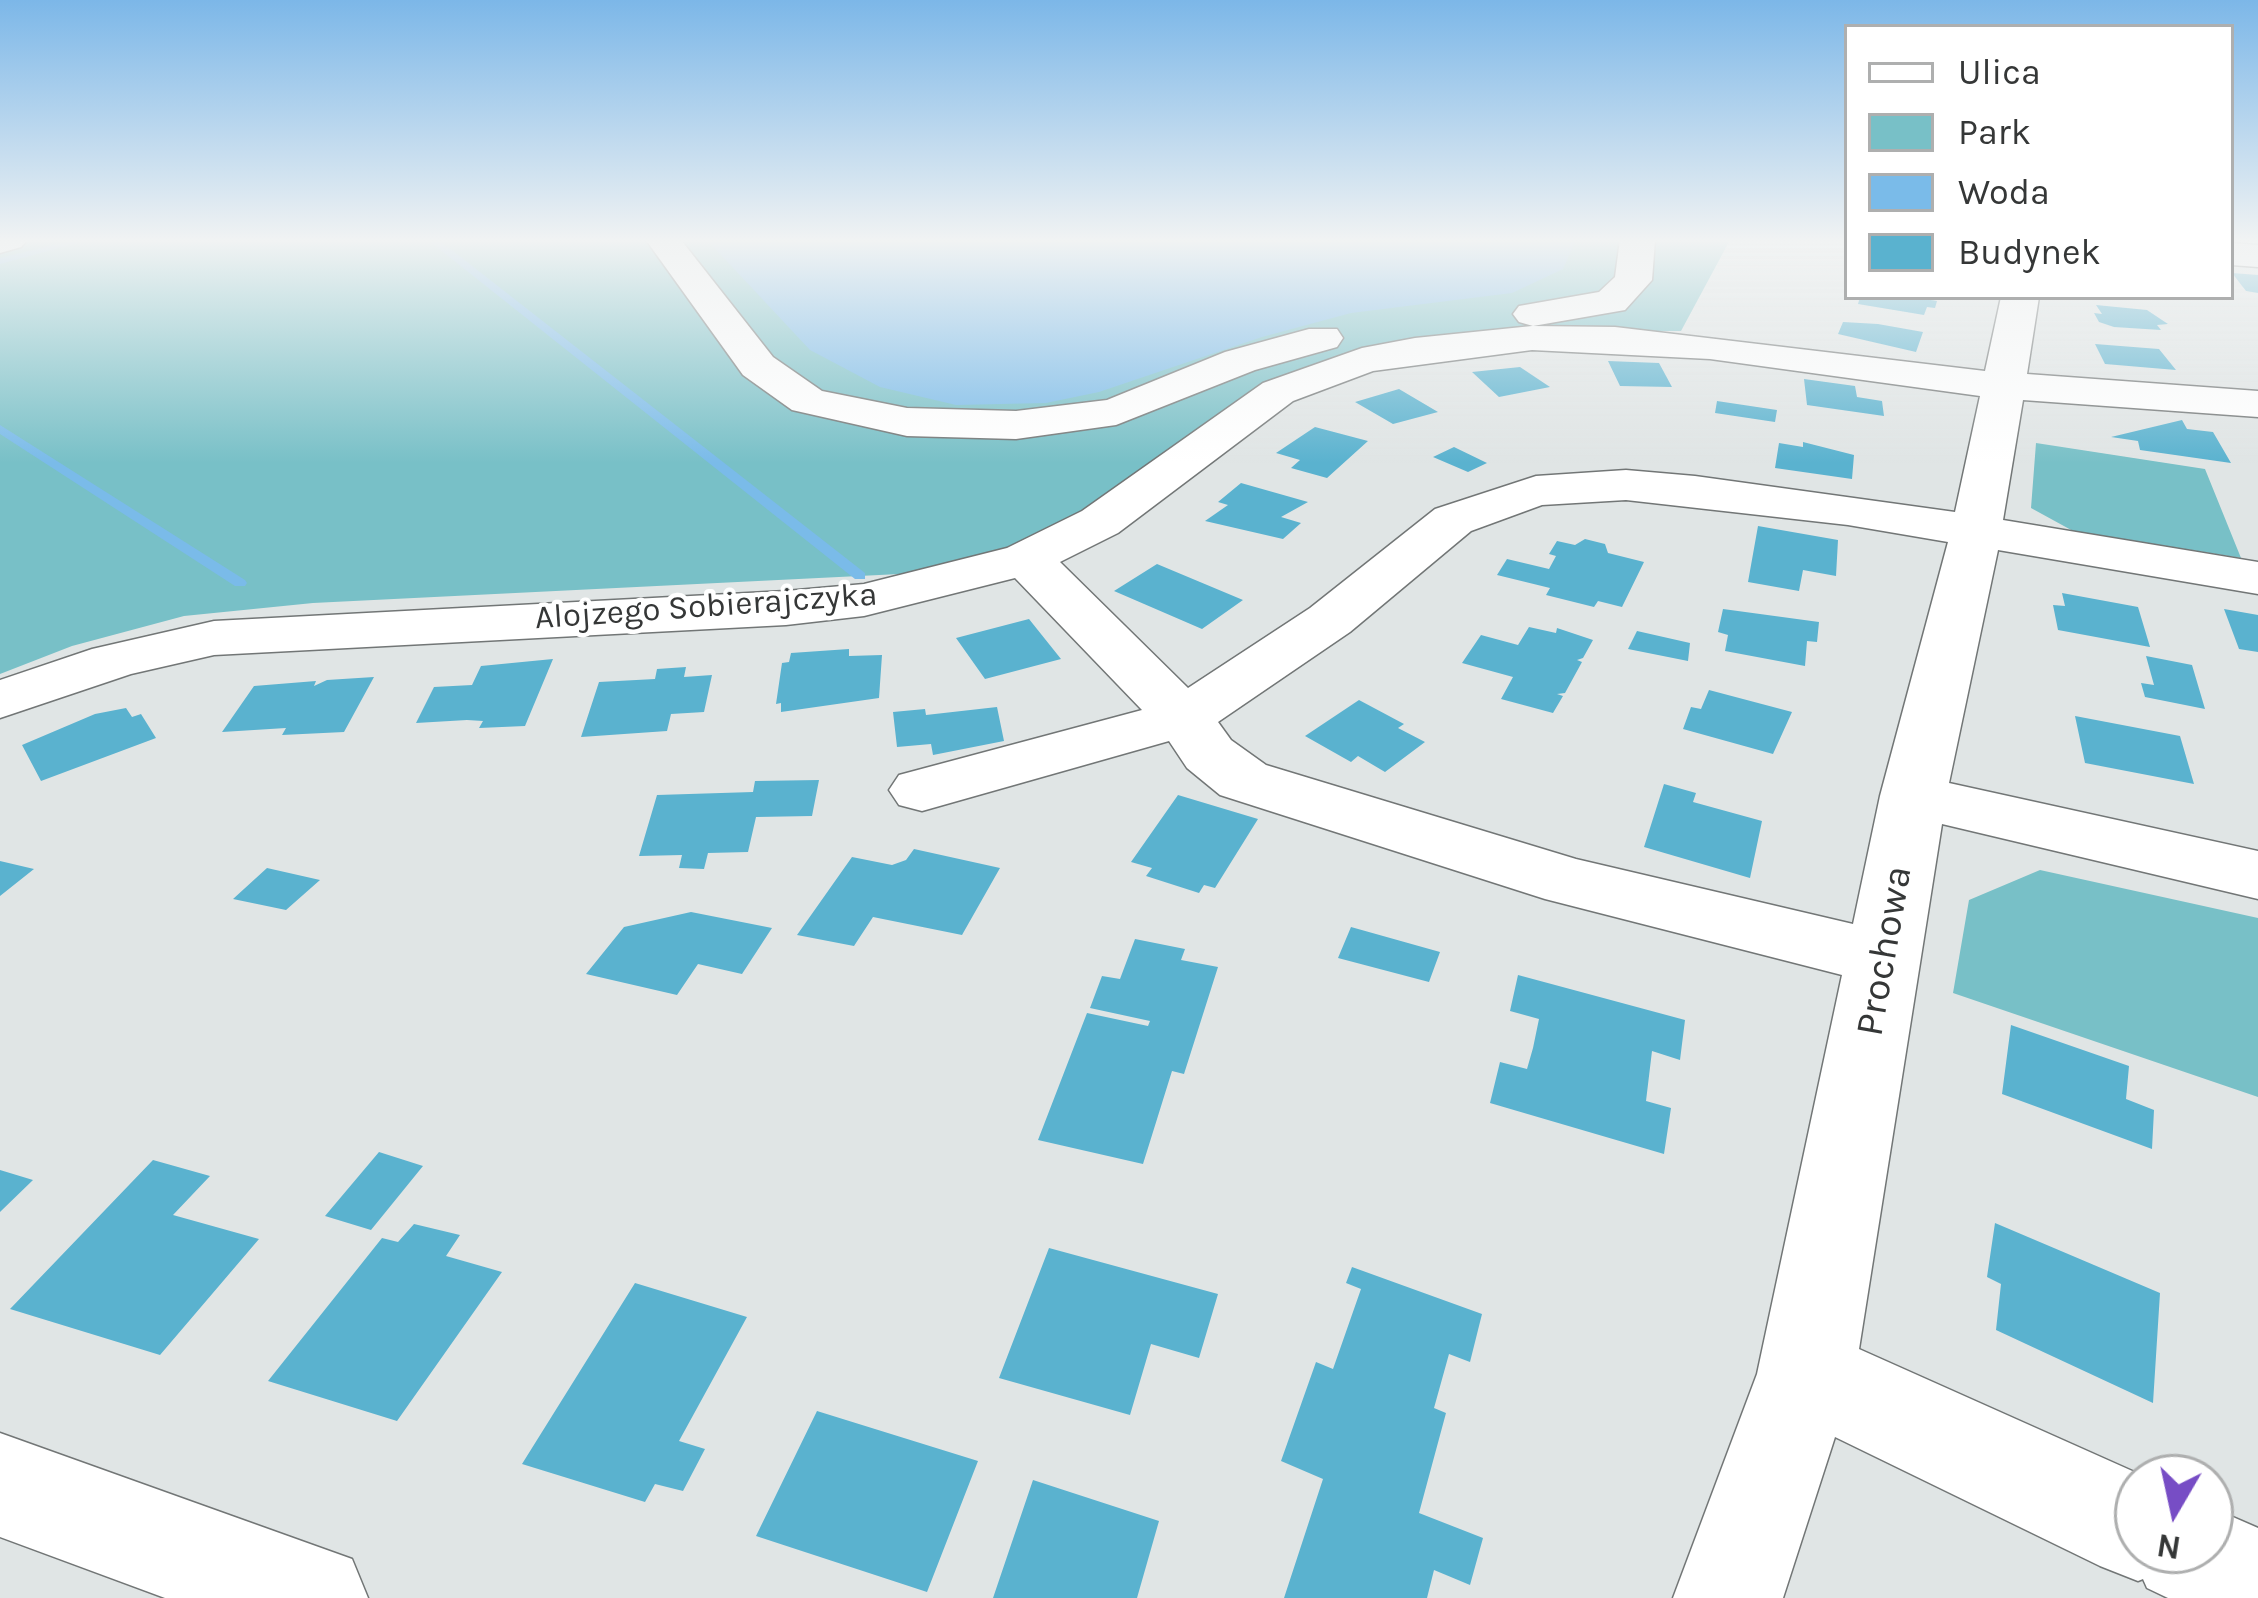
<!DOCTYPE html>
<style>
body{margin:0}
#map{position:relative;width:2258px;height:1598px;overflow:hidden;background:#e0e5e5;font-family:Karla,sans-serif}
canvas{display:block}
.legend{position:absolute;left:1844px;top:24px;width:390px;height:276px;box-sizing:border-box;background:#fff;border:3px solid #aeafaf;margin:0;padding:15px 21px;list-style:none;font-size:36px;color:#353737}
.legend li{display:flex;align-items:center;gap:24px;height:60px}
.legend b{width:60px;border:3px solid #aeafaf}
.north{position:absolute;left:2114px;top:1454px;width:120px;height:120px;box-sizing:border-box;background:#fff;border:3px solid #aeafaf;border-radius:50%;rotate:189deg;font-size:33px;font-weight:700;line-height:48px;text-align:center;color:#353737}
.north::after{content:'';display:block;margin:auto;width:42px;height:54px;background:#774dc5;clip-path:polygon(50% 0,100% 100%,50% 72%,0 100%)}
</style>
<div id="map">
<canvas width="2258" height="1598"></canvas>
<ul class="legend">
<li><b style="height:15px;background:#fff"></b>Ulica</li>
<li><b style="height:33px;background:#78c0c7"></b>Park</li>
<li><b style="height:33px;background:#7abbe9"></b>Woda</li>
<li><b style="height:33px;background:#5ab2cf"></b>Budynek</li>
</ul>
<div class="north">N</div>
</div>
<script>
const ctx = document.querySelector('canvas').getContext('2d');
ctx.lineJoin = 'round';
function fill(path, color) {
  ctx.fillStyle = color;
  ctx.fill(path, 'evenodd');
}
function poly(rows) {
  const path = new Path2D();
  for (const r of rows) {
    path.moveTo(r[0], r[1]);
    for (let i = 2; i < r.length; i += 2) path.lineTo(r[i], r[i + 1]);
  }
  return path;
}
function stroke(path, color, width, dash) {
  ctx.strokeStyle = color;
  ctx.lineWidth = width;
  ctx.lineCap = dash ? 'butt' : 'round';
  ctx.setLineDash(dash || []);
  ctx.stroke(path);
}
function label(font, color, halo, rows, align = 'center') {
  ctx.font = font + ' Karla,sans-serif';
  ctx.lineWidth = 9;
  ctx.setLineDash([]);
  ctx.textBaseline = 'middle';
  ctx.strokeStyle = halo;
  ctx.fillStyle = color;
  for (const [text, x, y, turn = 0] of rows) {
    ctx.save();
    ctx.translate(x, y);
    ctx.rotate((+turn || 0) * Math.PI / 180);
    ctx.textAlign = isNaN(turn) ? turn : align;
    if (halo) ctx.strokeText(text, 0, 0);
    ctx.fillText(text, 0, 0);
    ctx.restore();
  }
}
const green = poly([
 [0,240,1730,240,1681,331,1526,331,1322,363,1255,389,1127,487,1007,551,940,572,313,603,184,616,72,646,0,674],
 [2036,443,2205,469,2241,558,2073,531,2031,508],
 [2040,870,2258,918,2258,1097,1953,993,1969,900]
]);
const water = poly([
 [707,240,1576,240,1563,269,1512,293,1351,313,1262,337,1099,392,1046,403,956,405,880,387,810,350]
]);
const stream = poly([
 [74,240,89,240,0,264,0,258,74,240],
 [428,240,439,240,865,573,865,579,855,579,428,240],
 [0,425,245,580,247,583,245,586,235,586,0,434,0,425]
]);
const building = poly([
 [2232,273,2258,275,2258,293,2246,291],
 [1860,297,1913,297,1937,301,1935,308,1927,307,1924,315,1858,304],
 [2096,305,2147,310,2168,324,2157,325,2161,330,2114,327,2099,322,2094,313,2102,314],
 [1843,322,1878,324,1923,332,1916,352,1838,334],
 [2095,344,2159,349,2176,370,2105,364],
 [1608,361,1659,363,1672,387,1620,386],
 [1520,367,1550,387,1499,397,1472,372],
 [1804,379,1855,386,1857,397,1882,401,1884,416,1807,405],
 [1399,389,1438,412,1393,424,1355,402],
 [1717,401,1777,410,1775,422,1715,413],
 [2182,420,2187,429,2213,432,2231,463,2140,450,2138,441,2111,437],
 [1315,427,1368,441,1327,478,1291,468,1300,460,1276,453],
 [1803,442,1854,455,1852,479,1775,468,1779,443,1803,447],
 [1454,447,1487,463,1468,472,1433,457],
 [1241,483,1308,502,1281,517,1301,523,1283,539,1205,521,1228,505,1218,502],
 [1758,526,1838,540,1836,576,1803,570,1799,591,1748,582],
 [1585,539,1605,544,1608,553,1644,562,1622,607,1598,601,1594,607,1546,595,1550,588,1497,575,1507,559,1549,569,1556,556,1549,554,1557,541,1575,545],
 [1157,564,1243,600,1202,629,1114,591],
 [2062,593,2138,607,2150,647,2058,630,2053,605,2065,606],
 [1723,609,1819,622,1817,642,1807,641,1805,666,1725,651,1728,635,1718,632],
 [2224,609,2258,615,2258,652,2239,649],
 [1029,619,1061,659,985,679,956,638],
 [1529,627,1556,633,1557,628,1593,640,1583,658,1577,660,1582,662,1565,693,1557,694,1563,696,1553,713,1501,699,1513,677,1462,663,1481,635,1518,645],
 [1637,631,1690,643,1688,661,1628,649],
 [849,649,849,656,882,655,879,698,781,712,781,703,776,704,782,663,789,662,791,653],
 [2146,656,2192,665,2205,709,2145,697,2141,683,2154,685],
 [553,659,525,726,479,728,483,721,467,720,416,723,434,687,472,685,481,666],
 [686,667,684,677,712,675,704,712,671,714,667,731,581,737,599,682,655,679,657,669],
 [374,677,344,732,282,735,286,728,222,732,254,686,316,681,314,686,327,680],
 [1709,690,1792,712,1773,754,1683,729,1691,707,1701,709],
 [1359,700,1404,724,1398,728,1425,742,1385,772,1358,756,1351,762,1305,736],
 [997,707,1004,741,933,755,931,744,897,747,893,712,925,709,926,715],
 [126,708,132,717,141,714,156,738,41,781,22,745,95,714],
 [2075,716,2180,736,2194,784,2085,763],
 [819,780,812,816,756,817,748,852,708,853,704,869,679,868,682,855,639,856,657,795,753,792,755,781],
 [1664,784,1696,793,1693,802,1762,821,1750,878,1644,847],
 [1178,795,1258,819,1215,888,1204,885,1199,893,1146,876,1152,868,1131,862],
 [914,849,1000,868,962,935,873,917,854,946,797,935,852,857,892,865,906,860],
 [0,861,34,869,0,896],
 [267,868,320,880,286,910,233,899],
 [691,912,772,928,742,974,698,964,677,995,586,974,624,927],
 [1351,927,1440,952,1429,982,1338,958],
 [1135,939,1185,949,1181,960,1218,967,1184,1074,1172,1071,1143,1164,1038,1140,1087,1013,1148,1026,1150,1021,1090,1008,1102,976,1120,979],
 [1518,975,1685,1020,1680,1060,1652,1051,1646,1101,1671,1108,1664,1154,1490,1103,1500,1062,1527,1069,1533,1048,1539,1019,1510,1011],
 [2011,1025,2129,1066,2126,1099,2154,1110,2152,1149,2002,1094],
 [379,1152,423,1166,371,1230,325,1216],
 [153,1160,210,1176,173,1215,259,1239,160,1355,10,1309],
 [0,1170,33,1180,0,1212],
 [1995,1223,2160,1293,2153,1403,1996,1330,2001,1284,1987,1277],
 [414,1224,460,1235,446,1256,502,1272,397,1421,268,1381,382,1238,398,1242],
 [1049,1248,1218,1294,1199,1358,1151,1344,1130,1415,999,1378],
 [1352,1267,1482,1314,1470,1362,1449,1354,1434,1408,1446,1413,1419,1513,1483,1538,1470,1585,1434,1570,1427,1598,1284,1598,1323,1479,1281,1461,1316,1362,1333,1369,1361,1289,1346,1283],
 [635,1283,747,1317,679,1441,705,1449,683,1491,655,1484,645,1502,522,1464],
 [817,1411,978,1461,927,1592,756,1536],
 [1033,1480,1159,1521,1137,1598,993,1598]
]);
const minor = poly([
 [0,240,27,240,21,247,0,253,0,240],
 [646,240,681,240,773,357,822,391,907,408,1016,411,1107,400,1225,352,1309,329,1337,329,1343,338,1337,347,1255,370,1116,425,1016,439,907,436,792,410,743,375,646,240],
 [1620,240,1655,240,1652,280,1625,310,1533,326,1519,322,1513,314,1519,306,1599,292,1615,277,1620,240],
 [2231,243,2258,245,2258,267,2231,265,2231,243],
 [2001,297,2039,297,2027,374,2258,391,2258,417,2023,400,2003,520,2258,562,2258,594,1998,550,1949,783,2258,851,2258,899,1942,824,1859,1349,2148,1478,2138,1478,2138,1550,2210,1550,2210,1507,2258,1528,2258,1598,2168,1598,2147,1588,2143,1579,2138,1581,2100,1566,1835,1437,1783,1598,1673,1598,1757,1374,1842,975,1545,899,1220,795,1187,768,1169,741,922,811,899,805,889,790,899,775,1142,710,1015,578,864,616,786,625,214,655,131,674,0,718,0,680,92,649,214,621,786,591,864,584,1007,548,1082,511,1263,383,1362,348,1415,338,1532,326,1615,327,1985,371,2001,297],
 [1532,350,1710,359,1980,396,1955,512,1695,476,1626,470,1536,476,1435,509,1310,608,1188,688,1060,562,1118,533,1293,401,1373,371,1532,350],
 [1626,500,1848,525,1948,542,1880,796,1853,924,1576,859,1266,765,1231,740,1218,722,1350,632,1471,531,1542,505,1626,500],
 [0,1433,352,1559,368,1598,165,1598,0,1537,0,1433]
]);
const farStreetnames = [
 ["Alojzego Sobierajczyka",706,607,-4]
];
const streetNames = [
 ["Prochowa",1885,951,-80]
];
fill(green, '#78c0c7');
fill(water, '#7abbe9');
fill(stream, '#7abbe9');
fill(building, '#5ab2cf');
stroke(minor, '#727676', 3);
fill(minor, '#fff');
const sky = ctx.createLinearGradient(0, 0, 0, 463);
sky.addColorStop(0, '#7cb7e8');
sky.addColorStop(0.52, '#f1f3f3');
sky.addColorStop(1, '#f1f3f300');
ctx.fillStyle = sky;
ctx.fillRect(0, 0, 2258, 463);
label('33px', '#353737', '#fff', farStreetnames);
label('39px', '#353737', '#fff', streetNames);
</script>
